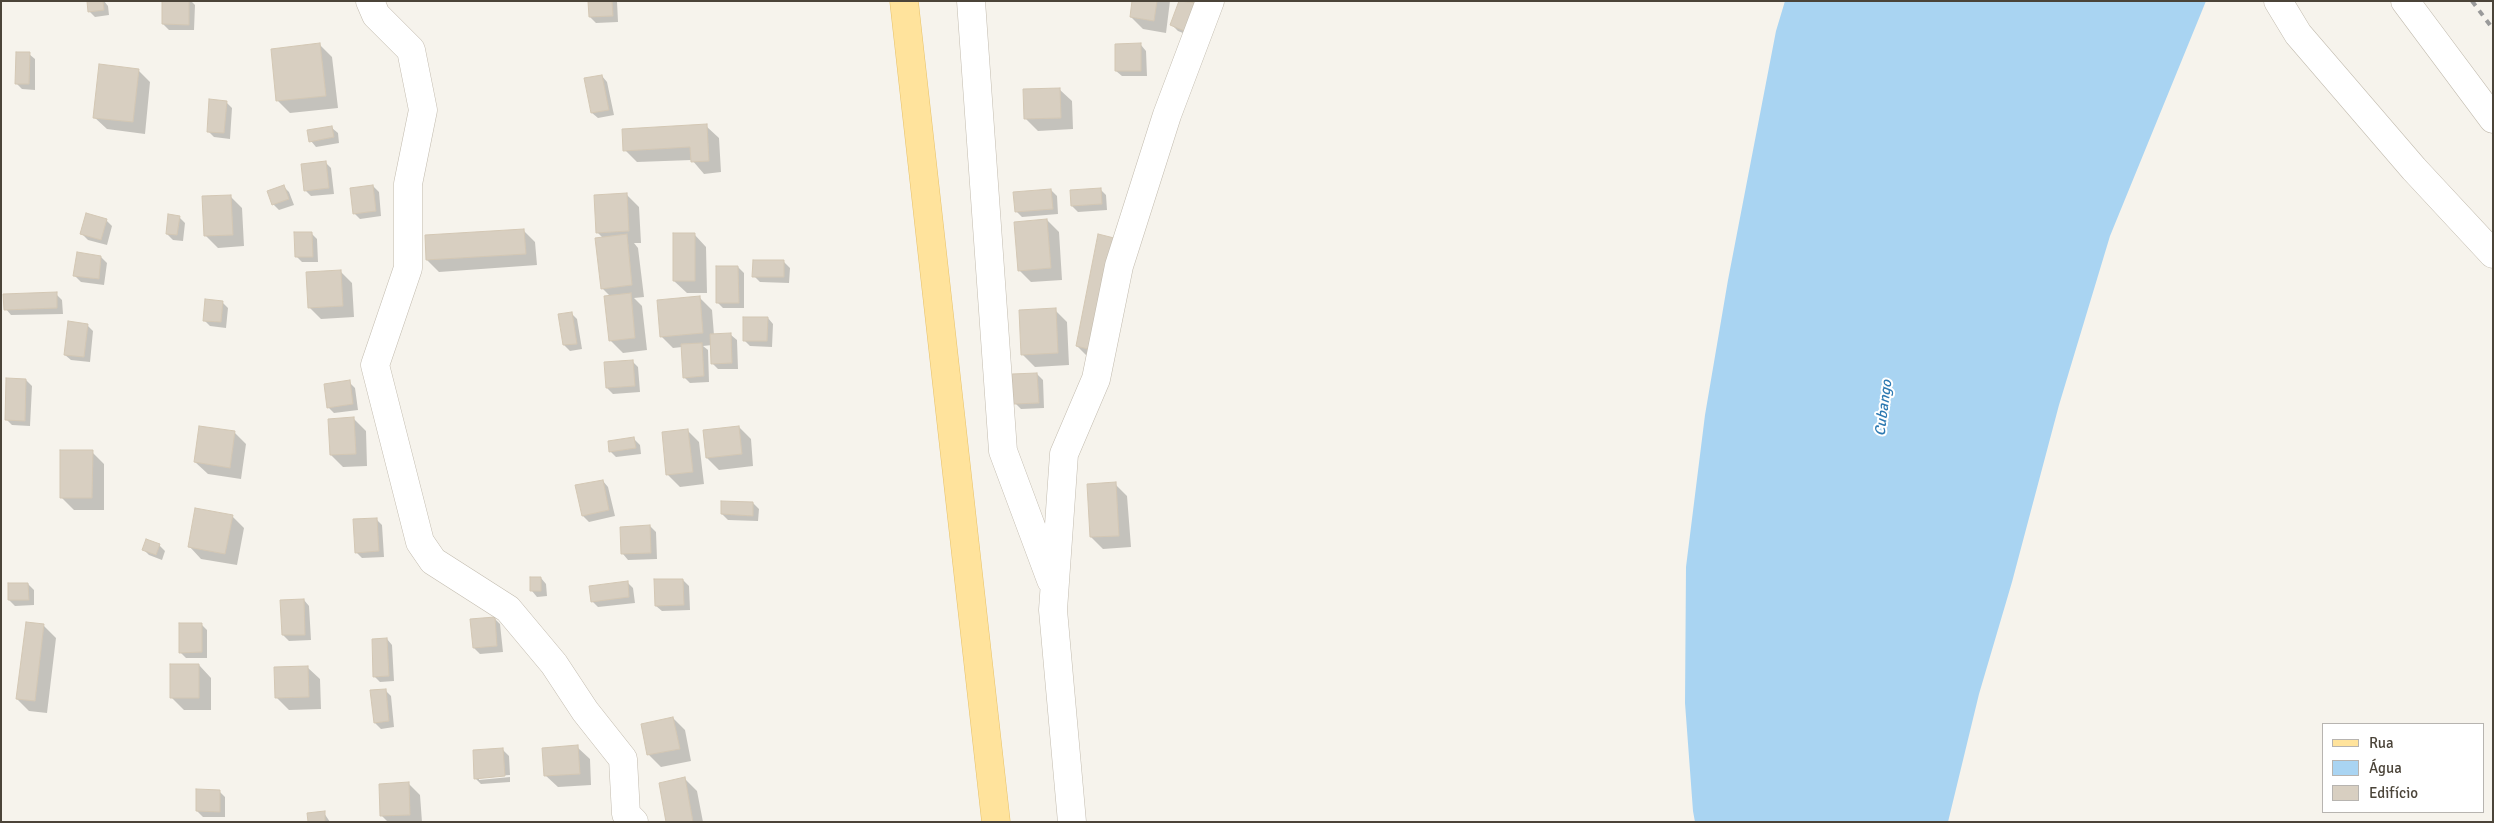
<!DOCTYPE html>
<meta charset="utf-8">
<style>
body{margin:0}
#map{position:relative;width:2494px;height:823px;overflow:hidden;background:#f6f3ec;font-family:Signika,sans-serif}
canvas{display:block}
.frame{position:absolute;inset:0;border:2px solid #4b4439;pointer-events:none}
.legend{position:absolute;left:2322px;top:723px;width:162px;height:90px;box-sizing:border-box;background:#fff;border:1px solid #b7b4b0;margin:0;padding:6px 9px;list-style:none;font-size:15px;color:#4b4439}
.legend li{display:flex;align-items:center;gap:10px;height:25px}
.legend b{width:25px;border:1px solid #b7b4b0}
</style>
<div id="map">
<canvas width="2494" height="823"></canvas>
<div class="frame"></div>
<ul class="legend">
<li><b style="height:6px;background:#ffe39c"></b>Rua</li>
<li><b style="height:14px;background:#a9d4f2"></b>Água</li>
<li><b style="height:14px;background:#d8cfc1"></b>Edifício</li>
</ul>
</div>
<script>
const ctx = document.querySelector('canvas').getContext('2d');
ctx.lineJoin = 'round';
function fill(path, color) {
  ctx.fillStyle = color;
  ctx.fill(path, 'evenodd');
}
function poly(rows) {
  const path = new Path2D();
  for (const r of rows) {
    path.moveTo(r[0], r[1]);
    for (let i = 2; i < r.length; i += 2) path.lineTo(r[i], r[i + 1]);
  }
  return path;
}
function stroke(path, color, width, dash) {
  ctx.strokeStyle = color;
  ctx.lineWidth = width;
  ctx.lineCap = dash ? 'butt' : 'round';
  ctx.setLineDash(dash || []);
  ctx.stroke(path);
}
function label(font, color, halo, rows, align = 'center') {
  ctx.font = font + ' Signika,sans-serif';
  ctx.lineWidth = 4;
  ctx.setLineDash([]);
  ctx.textBaseline = 'middle';
  ctx.strokeStyle = halo;
  ctx.fillStyle = color;
  for (const [text, x, y, turn = 0] of rows) {
    ctx.save();
    ctx.translate(x, y);
    ctx.rotate((+turn || 0) * Math.PI / 180);
    ctx.textAlign = isNaN(turn) ? turn : align;
    if (halo) ctx.strokeText(text, 0, 0);
    ctx.fillText(text, 0, 0);
    ctx.restore();
  }
}
const water = poly([
 [1785,1,2206,1,2110,236,2059,405,2012,582,1979,694,1948,822,1695,822,1693,811,1685,703,1686,567,1705,415,1728,280,1776,31]
]);
const shadow = poly([
 [94,1,104,1,108,6,109,15,95,17,89,11],
 [164,1,191,1,195,5,194,30,169,30,163,24],
 [589,1,617,1,618,22,596,23,590,17],
 [1133,1,1170,1,1166,33,1143,29,1131,17],
 [1180,1,1197,4,1193,37,1178,31,1172,25],
 [320,45,332,57,338,108,290,113,278,101,272,50],
 [1141,45,1146,51,1147,76,1122,76,1116,71],
 [29,54,35,59,35,90,22,89,16,83],
 [138,70,150,82,145,134,107,129,94,117],
 [602,76,607,82,614,115,598,118,592,113],
 [1059,89,1072,101,1073,129,1038,131,1026,119],
 [226,102,232,108,230,139,214,137,208,131],
 [706,126,719,138,721,172,704,174,692,160,637,162,625,150],
 [332,128,338,133,339,143,316,147,311,141],
 [325,162,331,168,334,194,311,196,306,191],
 [283,186,289,192,294,205,279,210,273,204],
 [373,186,379,192,381,216,360,219,354,213],
 [1100,189,1106,195,1107,210,1078,212,1072,206],
 [1051,190,1057,196,1058,214,1022,217,1016,211],
 [627,195,639,207,641,243,634,243,638,248,644,297,634,298,642,306,647,350,623,353,610,340,610,296,602,288,603,238,597,232],
 [230,196,242,208,244,246,218,248,206,236],
 [179,217,185,223,183,241,173,240,167,234],
 [106,220,112,226,107,245,88,240,82,234],
 [1047,220,1059,232,1062,280,1031,282,1019,270],
 [523,230,535,242,537,265,439,272,427,260],
 [311,233,317,239,318,262,302,262,296,256],
 [694,234,706,247,707,293,687,293,674,281],
 [1113,239,1089,358,1077,346],
 [101,257,107,263,104,285,81,282,75,276],
 [784,262,790,268,789,283,760,282,754,276],
 [738,267,744,273,744,308,723,308,717,302],
 [340,271,352,283,354,317,321,319,309,307],
 [56,294,62,300,63,314,11,315,6,309],
 [700,298,712,310,714,335,731,335,737,340,738,369,718,369,712,363,712,345,703,346,708,350,709,382,690,383,684,377,682,347,673,348,661,336],
 [222,302,228,308,226,328,210,326,204,320],
 [1055,310,1067,322,1069,365,1035,367,1023,355],
 [571,313,577,319,582,349,570,351,564,345],
 [768,318,773,324,772,347,750,346,744,340],
 [87,325,93,331,90,362,71,360,65,355],
 [632,361,638,367,640,392,613,394,607,388],
 [1037,374,1043,380,1044,408,1021,409,1015,403],
 [26,380,32,386,30,426,12,425,6,419],
 [349,382,355,388,358,410,334,413,328,407],
 [354,419,366,431,367,466,343,467,331,455],
 [739,427,751,439,753,466,719,470,707,458],
 [687,430,699,442,704,484,680,487,668,475],
 [234,432,246,444,241,479,208,474,195,462],
 [634,439,640,445,641,454,616,457,610,451],
 [92,452,104,464,104,510,74,510,62,498],
 [603,481,608,487,615,516,589,522,583,516],
 [1115,484,1127,496,1131,547,1103,549,1091,537],
 [753,503,759,509,758,521,728,520,722,514],
 [232,516,244,528,237,565,201,559,189,546],
 [376,519,382,525,384,557,362,558,356,552],
 [650,526,656,532,657,559,628,560,623,554],
 [159,545,165,551,162,560,149,555,143,549],
 [541,578,546,584,547,596,537,597,532,591],
 [683,580,689,586,690,610,662,611,656,606],
 [627,582,633,588,635,603,598,607,592,601],
 [28,584,34,590,34,605,15,606,9,600],
 [304,600,309,606,311,640,289,641,283,635],
 [494,618,500,624,503,652,480,654,474,648,472,620],
 [27,623,44,626,56,638,47,713,29,711,17,699],
 [201,624,207,630,207,658,186,658,180,652],
 [387,639,392,645,394,681,380,682,374,676],
 [199,665,211,678,211,710,184,710,172,698],
 [307,667,320,679,321,709,289,710,277,698],
 [385,690,391,696,394,727,381,729,375,723],
 [673,718,685,730,691,761,661,767,649,755,642,725],
 [577,747,590,759,591,785,558,787,545,775],
 [503,750,509,756,510,775,479,777,479,780,510,777,510,782,481,784,475,778],
 [685,779,697,791,703,822,668,822],
 [408,783,420,795,422,822,388,822,382,816],
 [219,791,225,797,225,817,203,817,197,811],
 [324,813,330,822,309,822]
]);
const building = poly([
 [87,1,103,1,104,10,88,12,87,1],
 [162,1,189,1,189,25,162,24,162,1],
 [588,1,612,1,613,16,589,17,588,1],
 [1132,1,1157,1,1154,21,1130,17,1132,1],
 [1179,1,1197,3,1187,32,1170,25,1179,1],
 [320,43,326,96,276,101,271,49,320,43],
 [1141,43,1141,71,1115,71,1115,44,1141,43],
 [16,52,30,52,29,84,15,84,16,52],
 [99,64,139,69,133,122,93,118,99,64],
 [602,75,609,110,591,113,584,78,602,75],
 [1060,88,1061,118,1024,119,1023,89,1060,88],
 [209,99,227,101,224,133,207,132,209,99],
 [707,124,709,161,691,162,690,147,623,151,622,129,707,124],
 [332,126,334,137,309,142,307,130,332,126],
 [326,161,329,188,304,191,301,164,326,161],
 [284,185,289,199,272,205,267,191,284,185],
 [373,185,376,211,353,214,350,188,373,185],
 [1101,188,1102,204,1071,206,1070,190,1101,188],
 [1051,189,1053,209,1015,212,1013,192,1051,189],
 [627,193,629,231,596,233,594,195,627,193],
 [231,195,233,235,204,236,202,196,231,195],
 [86,213,107,219,101,240,80,234,86,213],
 [168,214,180,216,177,235,166,234,168,214],
 [1047,219,1051,268,1018,271,1014,222,1047,219],
 [524,229,526,254,426,260,425,235,524,229],
 [294,232,312,232,313,257,295,257,294,232],
 [673,233,695,233,695,281,673,281,673,233],
 [627,234,632,285,601,289,595,238,627,234],
 [1098,234,1114,238,1092,350,1076,346,1098,234],
 [77,252,101,256,99,279,73,276,77,252],
 [753,260,784,260,784,277,752,277,753,260],
 [716,266,738,266,739,303,716,303,716,266],
 [341,270,343,306,308,308,306,272,341,270],
 [57,292,57,308,4,310,3,294,57,292],
 [631,293,635,338,609,341,604,296,631,293],
 [700,296,703,333,660,337,657,300,700,296],
 [205,299,223,301,221,322,203,321,205,299],
 [1056,308,1058,353,1021,355,1019,310,1056,308],
 [572,312,577,344,563,345,558,314,572,312],
 [743,317,768,317,767,341,743,341,743,317],
 [68,321,88,324,84,357,64,355,68,321],
 [731,333,732,363,711,364,710,334,731,333],
 [702,343,704,376,683,378,681,344,702,343],
 [633,360,635,386,606,388,604,362,633,360],
 [1037,373,1039,403,1014,404,1012,374,1037,373],
 [6,378,26,379,25,421,5,420,6,378],
 [350,380,353,404,327,408,324,384,350,380],
 [354,417,356,454,330,455,328,419,354,417],
 [199,426,235,431,230,468,194,462,199,426],
 [739,426,742,454,706,458,703,430,739,426],
 [688,429,693,472,666,475,662,432,688,429],
 [634,437,636,448,609,452,608,441,634,437],
 [60,450,93,450,92,498,60,498,60,450],
 [603,480,609,510,582,516,575,485,603,480],
 [1116,482,1119,536,1090,537,1087,484,1116,482],
 [721,501,753,502,753,516,721,514,721,501],
 [195,508,233,515,225,554,188,547,195,508],
 [377,518,379,551,355,553,353,519,377,518],
 [650,525,651,553,621,554,620,527,650,525],
 [146,539,160,544,156,555,142,550,146,539],
 [530,577,541,577,541,591,530,591,530,577],
 [654,579,683,579,684,605,655,606,654,579],
 [628,581,629,597,591,602,589,586,628,581],
 [8,583,28,583,29,600,8,600,8,583],
 [304,599,305,635,282,635,280,600,304,599],
 [495,617,497,646,473,648,470,619,495,617],
 [26,622,44,624,35,701,16,699,26,622],
 [179,623,202,623,202,652,179,653,179,623],
 [387,638,389,676,373,677,372,639,387,638],
 [170,664,199,664,199,698,170,698,170,664],
 [308,666,309,697,275,698,274,667,308,666],
 [386,689,389,721,374,723,370,690,386,689],
 [673,717,680,749,647,755,641,724,673,717],
 [578,745,580,774,544,776,542,748,578,745],
 [503,748,505,776,474,779,473,750,503,748],
 [685,777,693,822,666,822,659,783,685,777],
 [409,782,410,815,380,816,379,784,409,782],
 [196,789,220,790,220,812,196,811,196,789],
 [325,811,325,822,308,822,307,813,325,811]
]);
const street = poly([
 [370,1,376,15,411,50,423,110,408,184,408,268,375,365,420,542,433,561,508,609,554,664,585,711,623,759,626,814,634,822],
 [971,1,1003,451,1051,580],
 [2278,1,2298,34,2414,169,2493,254],
 [2405,1,2493,119],
 [1072,822,1053,610,1064,454,1096,379,1119,266,1167,115,1210,1]
]);
const primary = poly([
 [904,1,996,822]
]);
const rail = poly([
 [2472,1,2493,29]
]);
const waterNames = [
 ["Cubango",1884,408,-83]
];
fill(water, '#a9d4f2');
fill(shadow, '#0003');
fill(building, '#d8cfc1');
stroke(building, '#d3c7b4', 1);
stroke(street, '#c2bbae', 29);
stroke(primary, '#e6c16a', 29);
stroke(street, '#fff', 28);
stroke(primary, '#ffe39c', 28);
stroke(rail, '#9a9a9a', 4, [6, 6]);
label('italic 15px', '#2e7ab2', '#fff', waterNames);
</script>
